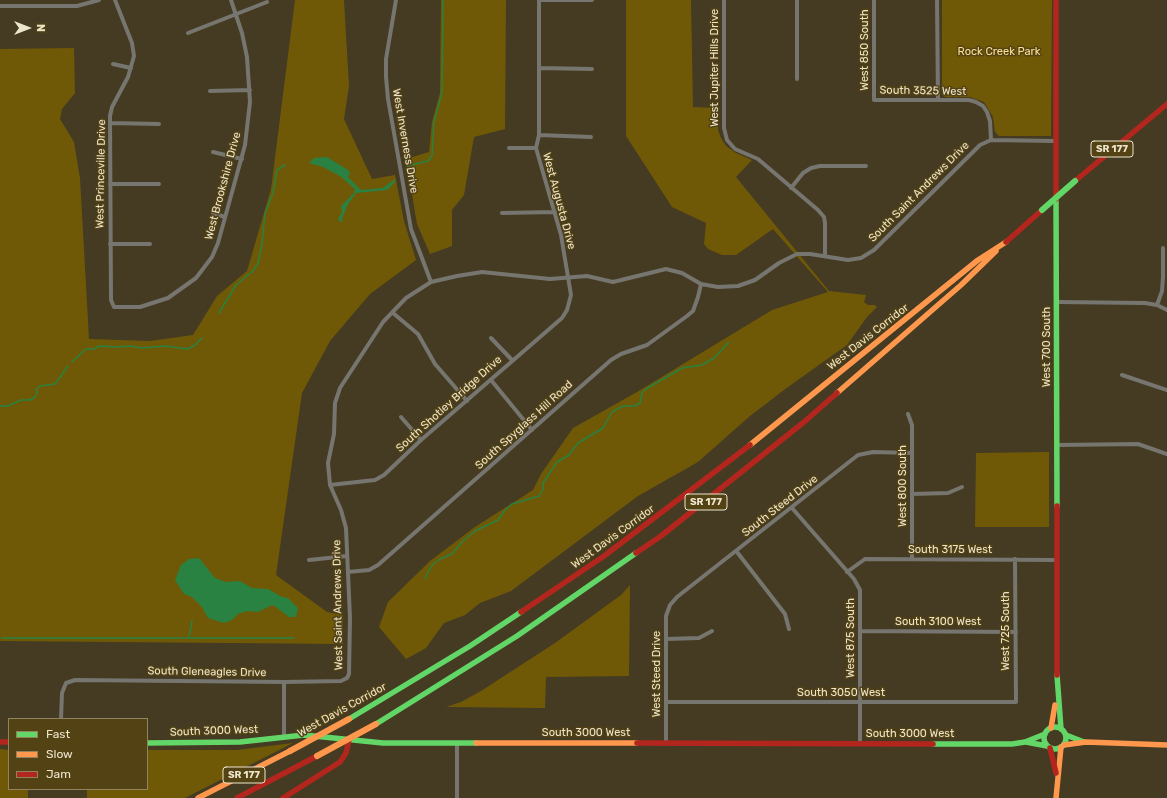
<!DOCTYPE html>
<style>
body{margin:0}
#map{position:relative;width:1167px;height:798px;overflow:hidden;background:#443b22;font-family:Rubik,sans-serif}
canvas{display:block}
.legend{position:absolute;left:8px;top:718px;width:140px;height:72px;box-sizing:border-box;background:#524214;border:1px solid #90835e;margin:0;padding:5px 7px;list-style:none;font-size:12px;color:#eee5cd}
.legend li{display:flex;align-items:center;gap:8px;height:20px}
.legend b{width:20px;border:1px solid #90835e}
.north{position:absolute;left:8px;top:8px;width:40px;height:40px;-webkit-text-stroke:3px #524214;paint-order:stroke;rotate:90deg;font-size:11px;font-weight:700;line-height:16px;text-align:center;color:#eee5cd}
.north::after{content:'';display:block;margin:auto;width:14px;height:18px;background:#eee5cd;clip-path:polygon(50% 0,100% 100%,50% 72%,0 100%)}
</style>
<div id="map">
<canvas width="1167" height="798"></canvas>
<ul class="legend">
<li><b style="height:5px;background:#63d668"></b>Fast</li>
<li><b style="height:5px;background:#ff974d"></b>Slow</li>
<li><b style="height:5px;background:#b3261e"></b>Jam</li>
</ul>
<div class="north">N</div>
</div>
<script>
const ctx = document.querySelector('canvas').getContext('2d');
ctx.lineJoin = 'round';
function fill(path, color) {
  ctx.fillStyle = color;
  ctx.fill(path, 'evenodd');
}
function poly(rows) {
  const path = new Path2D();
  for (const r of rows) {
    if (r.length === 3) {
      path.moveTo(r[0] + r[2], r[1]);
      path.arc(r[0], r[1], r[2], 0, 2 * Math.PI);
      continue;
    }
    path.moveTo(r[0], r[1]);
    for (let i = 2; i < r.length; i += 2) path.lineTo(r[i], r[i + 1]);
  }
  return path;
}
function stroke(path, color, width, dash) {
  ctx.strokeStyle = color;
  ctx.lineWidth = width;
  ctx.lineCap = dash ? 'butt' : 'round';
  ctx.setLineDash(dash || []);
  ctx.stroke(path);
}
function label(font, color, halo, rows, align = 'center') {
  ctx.font = font + ' Rubik,sans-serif';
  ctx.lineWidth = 3;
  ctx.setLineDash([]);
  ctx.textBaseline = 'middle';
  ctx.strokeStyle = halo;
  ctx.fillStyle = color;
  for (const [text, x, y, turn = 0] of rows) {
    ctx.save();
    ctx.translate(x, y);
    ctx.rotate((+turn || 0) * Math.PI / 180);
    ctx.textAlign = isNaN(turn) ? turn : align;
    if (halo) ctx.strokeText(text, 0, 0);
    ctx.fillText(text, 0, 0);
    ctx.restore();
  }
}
const green = poly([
 [295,0,344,0,349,86,344,119,372,179,395,175,404,221,416,260,370,294,330,341,302,393,276,575,327,612,343,615,343,644,0,641,0,49,74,48,75,93,62,109,60,119,74,142,80,178,89,339,150,341,193,335,217,296,247,271,271,189],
 [441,0,506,0,505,129,474,137,464,195,452,210,452,246,430,254,417,224,406,159,429,152,432,122,440,93],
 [626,0,691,0,693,107,718,108,718,130,721,138,726,146,736,153,752,160,736,177,829,291,866,295,864,302,868,305,875,305,877,307,867,317,847,345,788,387,750,416,698,462,638,496,511,591,480,603,465,615,444,623,426,648,406,659,379,627,388,602,430,561,475,527,533,490,541,474,573,428,637,392,772,310,828,292,773,229,736,255,722,255,708,249,704,244,706,223,672,207,626,136],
 [942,0,1052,0,1051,136,999,136,995,132,993,117,984,102,970,97,945,97,942,92],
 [1049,452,1049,527,975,527,976,453],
 [630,585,629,676,546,677,545,708,446,707,461,702,481,691,555,643,621,595],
 [293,743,185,798,87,798,87,789,147,789,147,750,237,750],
 [0,749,9,750,9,789,28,789,28,798,0,798]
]);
const water = poly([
 [327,157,348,170,350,173,348,177,361,190,383,188,395,179,395,182,387,190,356,193,348,204,342,219,343,221,341,222,338,219,342,212,341,206,354,193,355,189,340,176,323,167,309,163,314,158],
 [199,558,215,578,226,582,240,581,252,588,268,589,282,597,288,598,298,608,296,617,289,617,276,607,272,605,258,612,247,611,238,614,232,620,224,623,208,618,202,607,192,597,184,594,175,580,181,565,189,559]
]);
const stream = poly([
 [407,166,428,161,432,156,434,122,442,92,443,0],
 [219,313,236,285,253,271,258,263,262,244,265,213,273,193,277,170,285,165],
 [72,362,86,349,94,349,99,346,118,347,130,346,142,348,165,346,188,349,195,345,202,338],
 [0,406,8,406,21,400,30,400,35,397,37,393,36,389,40,386,55,384,68,366],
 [425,578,432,565,440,559,452,554,462,542,475,531,498,520,505,510,512,504,539,496,543,489,543,483,557,462,569,455,578,443,603,428,612,412,623,406,635,406,640,403,642,393,646,389,682,368,702,365,714,358,729,342],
 [189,637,192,621],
 [2,638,294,638]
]);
const street = poly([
 [115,0,132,43,134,56,128,77,112,107,110,116,111,300,114,307,140,307,168,298,196,278,212,257,218,243,245,145,250,102,247,57,242,33,231,0],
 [396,0,386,59,386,77,388,99,411,229,431,282],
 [539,0,592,0],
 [724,0,724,128,727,140,735,149,758,159,818,210,824,217,825,223,825,256],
 [874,0,874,100,969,100,976,102,983,106,987,112,990,121,991,140],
 [937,0,938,100],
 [0,6,77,6,99,0],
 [188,33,267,2],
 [113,64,131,68],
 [539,68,592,69],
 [797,79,797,0],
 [210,91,250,90],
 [110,123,159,124],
 [539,135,591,137],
 [509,148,536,148],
 [213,152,242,159],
 [110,184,159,184],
 [791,188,803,173,811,168,820,166,866,166],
 [213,213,225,217],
 [502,213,555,212],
 [110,244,150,244],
 [1057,302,1145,303,1157,305,1167,310],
 [1157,305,1162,291,1163,277,1163,248],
 [393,313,418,334,435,364,467,401],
 [491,338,512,360],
 [1122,375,1167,390],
 [491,380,532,430],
 [908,414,912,425,912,559],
 [401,417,421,440],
 [1057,445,1138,444,1167,454],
 [330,485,375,480,384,475,421,440,562,318,567,310,571,295,561,235,536,148,539,135,539,0],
 [912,494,948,493,962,487],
 [792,508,854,579,860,590,860,744],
 [737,552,785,614,789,629],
 [309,560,347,556],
 [348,572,369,570,378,565,611,360,621,354,647,345,687,316,693,311,698,297,701,284],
 [847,572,865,559,1057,560],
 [861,631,1016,632],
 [666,639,699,638,712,631],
 [666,702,1016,702,1015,559],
 [61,719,62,693,66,683,75,680,284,682,341,681,347,678,349,674,350,618,346,528,341,510,330,485,328,463,334,434,335,403,340,388,383,322,406,298,431,282,457,276,482,272,550,279,587,276,613,282,666,269,682,273,701,284,718,287,738,286,755,280,779,263,797,254,810,254,848,260,861,258,874,250,980,145,991,140,1055,141],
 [284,736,284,682],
 [666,743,666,616,670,605,677,597,858,455,873,452,912,453],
 [457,798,457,744]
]);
const fast = poly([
 [1056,199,1057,506],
 [1057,675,1061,729],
 [349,719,470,646,521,612],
 [376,724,517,636,636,553],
 [1055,738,11],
 [1066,735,1084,742],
 [1026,742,1047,746],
 [147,743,240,742,304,735,383,743,476,743],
 [933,744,1012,744,1025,742,1045,734]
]);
const slow = poly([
 [837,393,961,285,996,251],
 [750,445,978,260,1006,242],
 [1051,728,1055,705],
 [476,743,637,743],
 [1064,745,1086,742,1167,745],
 [198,798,290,751],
 [1056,798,1061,747]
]);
const jam = poly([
 [1056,0,1056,199],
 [1075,181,1167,104],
 [1006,242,1042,210],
 [1057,506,1057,675],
 [636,553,661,536,804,422,837,393],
 [521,612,604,556,750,445],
 [0,742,9,742],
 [637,743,933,744],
 [1050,748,1056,773],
 [237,798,317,756],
 [283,798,340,762,346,753,349,740]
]);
const fastBridge = poly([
 [1042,210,1075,181]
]);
const slowBridge = poly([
 [290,751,349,719],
 [317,756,376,724]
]);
const shields = [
 [1112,149,42],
 [706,502,42],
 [244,775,42]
];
const shieldNames = [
 ["SR 177",1112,149],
 ["SR 177",706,502],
 ["SR 177",244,775]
];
const streetNames = [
 ["West 850 South",865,50,-90],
 ["West Jupiter Hills Drive",715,68,-90],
 ["South 3525 West",923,91,1],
 ["West Inverness Drive",405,141,80],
 ["West Princeville Drive",101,174,-89],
 ["West Brookshire Drive",223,186,-75],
 ["South Saint Andrews Drive",919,192,-45],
 ["West Augusta Drive",559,201,75],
 ["West Davis Corridor",868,337,-38],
 ["West 700 South",1047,347,-90],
 ["South Shotley Bridge Drive",449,404,-42],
 ["South Spyglass Hill Road",524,425,-42],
 ["West 800 South",903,486,-90],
 ["South Steed Drive",780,506,-38],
 ["West Davis Corridor",613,537,-36],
 ["South 3175 West",950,550],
 ["West Saint Andrews Drive",338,605,-91],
 ["South 3100 West",938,622],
 ["West 725 South",1006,631,-90],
 ["West 875 South",851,638,-90],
 ["South Gleneagles Drive",207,672,1],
 ["West Steed Drive",657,674,-90],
 ["South 3050 West",841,693],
 ["West Davis Corridor",342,710,-29],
 ["South 3000 West",214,731,-2],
 ["South 3000 West",586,733],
 ["South 3000 West",910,734]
];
const parkNames = [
 ["Rock Creek Park",999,52]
];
fill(green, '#705906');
fill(water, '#298142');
stroke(stream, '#298142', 1.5);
stroke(street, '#77756f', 4);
stroke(fast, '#63d668', 5.5);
stroke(slow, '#ff974d', 5.5);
stroke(jam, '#b3261e', 5.5);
stroke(fastBridge, '#63d668', 6);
stroke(slowBridge, '#ff974d', 6);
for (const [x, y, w] of shields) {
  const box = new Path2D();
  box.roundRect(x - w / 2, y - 8, w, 16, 3);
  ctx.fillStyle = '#524214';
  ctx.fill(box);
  stroke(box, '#eee5cd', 1);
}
label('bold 10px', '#eee5cd', null, shieldNames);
label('11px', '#eee5cd', '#524214', streetNames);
label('11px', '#fce094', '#524214', parkNames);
</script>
